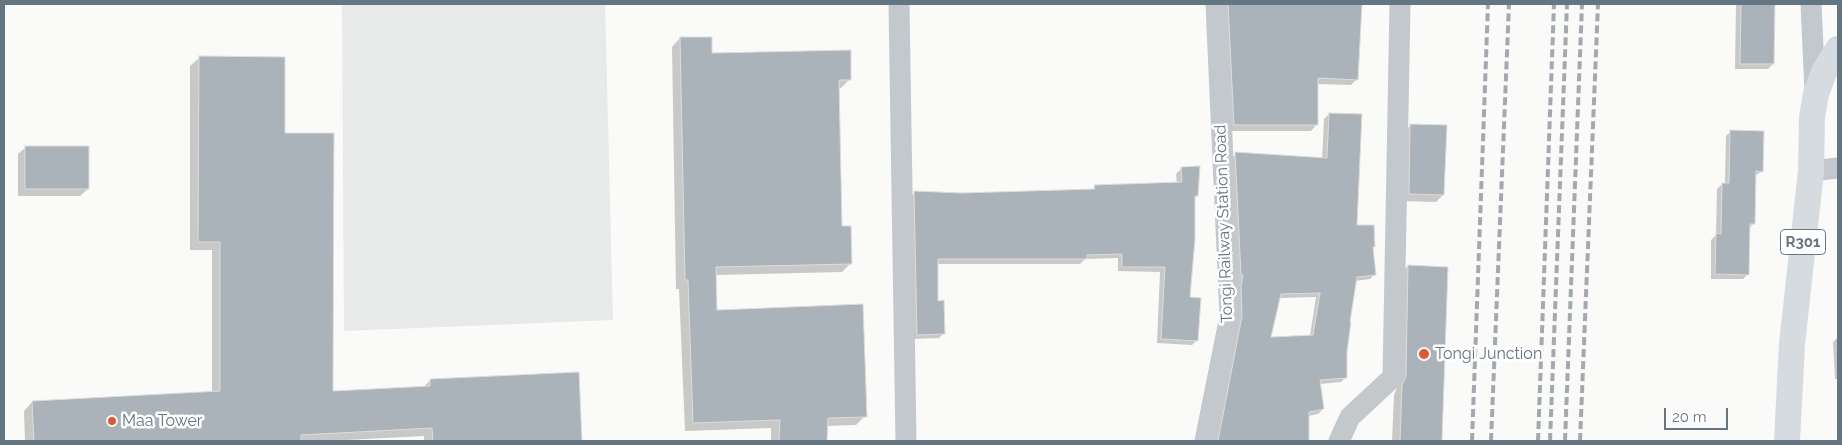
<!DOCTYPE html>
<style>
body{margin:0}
#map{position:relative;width:1842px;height:445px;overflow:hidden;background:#fafaf8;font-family:Raleway,sans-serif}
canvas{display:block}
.frame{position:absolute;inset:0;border:5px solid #657683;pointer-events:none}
.scale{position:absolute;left:1664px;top:408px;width:64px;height:22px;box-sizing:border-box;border:2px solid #657683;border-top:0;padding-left:6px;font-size:15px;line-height:18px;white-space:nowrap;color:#657683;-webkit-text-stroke:4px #fff;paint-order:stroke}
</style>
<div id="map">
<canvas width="1842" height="445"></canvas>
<div class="frame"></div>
<div class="scale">20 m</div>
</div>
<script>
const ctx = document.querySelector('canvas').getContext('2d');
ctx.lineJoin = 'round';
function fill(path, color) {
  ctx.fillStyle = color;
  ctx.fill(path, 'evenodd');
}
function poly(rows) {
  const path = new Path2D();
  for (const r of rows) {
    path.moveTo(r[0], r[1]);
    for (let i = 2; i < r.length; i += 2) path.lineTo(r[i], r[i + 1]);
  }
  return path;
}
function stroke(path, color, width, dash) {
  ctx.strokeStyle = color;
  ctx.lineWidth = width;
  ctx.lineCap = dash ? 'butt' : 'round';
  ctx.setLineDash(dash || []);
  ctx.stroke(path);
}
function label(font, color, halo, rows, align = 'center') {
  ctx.font = font + ' Raleway,sans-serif';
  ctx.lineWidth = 5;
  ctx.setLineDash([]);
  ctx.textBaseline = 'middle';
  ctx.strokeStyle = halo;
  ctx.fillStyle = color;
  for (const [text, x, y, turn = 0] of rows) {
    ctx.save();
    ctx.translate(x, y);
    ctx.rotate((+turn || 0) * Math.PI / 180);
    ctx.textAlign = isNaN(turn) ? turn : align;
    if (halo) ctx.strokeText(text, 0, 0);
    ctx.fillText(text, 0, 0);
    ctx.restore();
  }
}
const built = poly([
 [342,4,605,4,613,320,344,331]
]);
const shadow = poly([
 [1219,4,1361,4,1357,79,1351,85,1317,84,1317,124,1311,131,1228,131],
 [1736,4,1773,4,1773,64,1768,69,1735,69],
 [680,38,711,54,850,79,841,88,838,88,841,228,851,263,842,272,715,275,716,311,865,416,856,425,826,426,826,441,771,441,771,428,685,431,679,289,676,289,672,47],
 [199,58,284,135,332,392,424,387,430,380,581,440,579,441,424,441,424,436,326,441,25,441,24,411,32,402,212,393,212,250,190,250,190,66],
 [1329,114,1356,226,1373,247,1372,248,1375,274,1370,279,1355,281,1346,352,1346,377,1341,382,1320,384,1323,409,1318,414,1308,416,1308,441,1214,441,1231,159,1236,154,1322,159,1324,119],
 [1316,297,1310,336,1269,338,1278,298],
 [1411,125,1443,195,1436,202,1402,201,1404,132],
 [1731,131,1762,171,1755,176,1754,223,1749,228,1748,274,1743,279,1711,279,1711,240,1716,235,1717,189,1722,184,1725,184,1726,136],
 [26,147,88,189,80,196,18,196,18,154],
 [1199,167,1197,196,1193,199,1188,299,1197,340,1192,345,1157,343,1160,272,1118,271,1118,258,1085,259,1080,264,936,264,937,302,944,333,939,338,912,339,910,197,915,192,962,194,1092,190,1095,187,1177,184,1176,174,1181,169],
 [1408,266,1447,268,1440,441,1392,441,1394,395,1397,387,1399,275],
 [1838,337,1838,379,1835,379,1833,342]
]);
const building = poly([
 [1228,4,1362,4,1358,80,1318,78,1318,125,1234,125,1228,4],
 [1741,4,1775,4,1774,64,1740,64,1741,4],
 [680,37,712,37,712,53,851,50,851,80,839,80,842,226,851,226,852,264,716,267,717,310,863,304,867,417,828,418,827,441,779,441,780,420,693,423,688,280,685,280,680,37],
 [199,56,285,57,285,133,334,133,333,391,430,386,430,379,579,372,582,441,433,441,432,428,301,435,301,441,34,441,32,401,220,391,220,242,198,242,199,56],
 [1329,113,1362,114,1357,225,1374,225,1375,247,1373,247,1376,275,1357,277,1350,322,1351,322,1347,352,1347,378,1320,380,1324,409,1309,412,1309,441,1218,441,1242,316,1241,287,1243,275,1241,275,1235,152,1327,158,1329,113],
 [1320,293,1313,335,1271,337,1281,294,1320,293],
 [1410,124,1447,125,1444,195,1409,194,1410,124],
 [1730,130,1764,131,1763,172,1756,171,1755,224,1750,224,1749,275,1715,274,1716,233,1721,234,1722,183,1729,183,1730,130],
 [25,146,89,146,89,189,25,189,25,146],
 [1200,166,1198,196,1195,196,1195,239,1190,297,1201,298,1198,341,1161,339,1165,267,1122,267,1122,254,1087,255,1087,259,938,259,938,301,944,300,945,334,917,335,914,191,962,193,1095,189,1094,185,1182,182,1181,167,1200,166],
 [1408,265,1448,267,1442,441,1400,441,1402,385,1406,377,1408,265]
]);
const minor = poly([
 [899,4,906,441],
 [1811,4,1815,91],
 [1811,171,1838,168],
 [1205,441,1230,316,1216,4],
 [1339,441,1350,417,1393,377,1400,4]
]);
const major = poly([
 [1787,441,1792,344,1811,171,1812,117,1816,94,1824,72,1838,49]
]);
const rail = poly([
 [1472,441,1488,4],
 [1491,441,1509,4],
 [1538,441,1554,4],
 [1550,441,1567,4],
 [1565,441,1582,4],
 [1580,441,1598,4]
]);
const markers = [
 [1424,354,6,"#e4572e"],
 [112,421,5,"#e4572e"]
];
const shields = [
 [1803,242,45]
];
const shieldNames = [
 ["R301",1803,242]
];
const streetNames = [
 ["Tongi Railway Station Road",1224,224,-92]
];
const poiNames = [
 ["Tongi Junction",1435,354],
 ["Maa Tower",122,421]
];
fill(built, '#e8e9e9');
fill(shadow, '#0003');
fill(building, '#aab3b9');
stroke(building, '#dcdcda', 1);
stroke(minor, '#c3c8cc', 21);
stroke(major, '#d6dbdf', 26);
stroke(rail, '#a2aab0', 4, [8, 4]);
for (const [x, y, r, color] of markers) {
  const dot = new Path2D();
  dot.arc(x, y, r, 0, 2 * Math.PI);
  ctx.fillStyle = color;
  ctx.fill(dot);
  stroke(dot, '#fff', 2);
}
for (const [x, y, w] of shields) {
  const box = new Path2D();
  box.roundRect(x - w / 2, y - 12.5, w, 25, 4);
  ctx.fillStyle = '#fff';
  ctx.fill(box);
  stroke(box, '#657683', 1);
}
label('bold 15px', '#657683', null, shieldNames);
label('16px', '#657683', '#fff', streetNames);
label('16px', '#657683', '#fff', poiNames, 'left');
</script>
